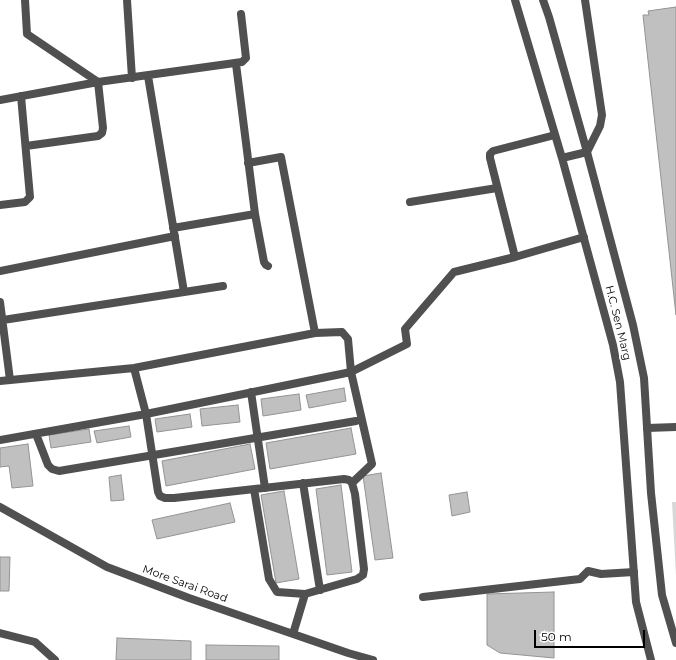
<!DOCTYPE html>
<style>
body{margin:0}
#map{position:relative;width:676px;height:660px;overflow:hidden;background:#fff;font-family:Montserrat,sans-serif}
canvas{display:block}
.scale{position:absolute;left:534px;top:630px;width:111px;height:18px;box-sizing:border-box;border:2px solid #000;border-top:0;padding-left:5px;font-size:12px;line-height:14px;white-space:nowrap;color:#000;-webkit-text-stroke:3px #fff;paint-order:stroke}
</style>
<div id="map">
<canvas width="676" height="660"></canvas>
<div class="scale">50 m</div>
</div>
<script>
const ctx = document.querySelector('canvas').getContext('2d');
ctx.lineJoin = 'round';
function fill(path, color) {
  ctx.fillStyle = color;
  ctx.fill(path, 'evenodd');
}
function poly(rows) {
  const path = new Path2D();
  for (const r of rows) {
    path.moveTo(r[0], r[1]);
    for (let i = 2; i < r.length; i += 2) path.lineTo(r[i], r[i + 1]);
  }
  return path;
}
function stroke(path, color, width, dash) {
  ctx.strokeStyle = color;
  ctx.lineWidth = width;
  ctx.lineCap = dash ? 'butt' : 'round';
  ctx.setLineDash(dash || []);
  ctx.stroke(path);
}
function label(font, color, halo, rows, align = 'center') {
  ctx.font = font + ' Montserrat,sans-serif';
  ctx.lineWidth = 3.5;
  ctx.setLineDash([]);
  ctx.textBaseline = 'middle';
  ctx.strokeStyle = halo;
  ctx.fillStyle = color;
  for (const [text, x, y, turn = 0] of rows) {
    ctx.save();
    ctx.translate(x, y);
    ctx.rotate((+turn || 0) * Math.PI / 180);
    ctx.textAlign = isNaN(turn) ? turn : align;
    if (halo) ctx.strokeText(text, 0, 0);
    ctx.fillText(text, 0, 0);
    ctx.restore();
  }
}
const green = poly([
 [672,502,676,502,676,576]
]);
const building = poly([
 [676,7,676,315,643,15,649,15,648,11,676,7],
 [344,388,346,401,309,408,306,395,344,388],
 [299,394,301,410,263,416,261,399,299,394],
 [238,405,240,422,202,426,200,409,238,405],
 [190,414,192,427,157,432,155,419,190,414],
 [129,426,131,437,97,443,94,431,129,426],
 [351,428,356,454,270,469,266,443,351,428],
 [89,429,91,442,51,448,49,435,89,429],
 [28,444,33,486,12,488,9,466,0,467,0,448,28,444],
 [250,444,255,469,166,486,162,461,250,444],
 [381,473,393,558,375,560,363,476,381,473],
 [121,475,124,500,111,501,109,477,121,475],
 [341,485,352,572,327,575,316,489,341,485],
 [284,491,299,579,276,583,261,495,284,491],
 [467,492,470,512,452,516,449,495,467,492],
 [230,503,235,522,157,539,152,520,230,503],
 [0,557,10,557,9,591,0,591,0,557],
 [554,592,554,658,500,653,487,645,487,594,554,592],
 [117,638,191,641,191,660,116,660,117,638],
 [206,645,279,646,279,660,206,660,206,645]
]);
const service = poly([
 [585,0,602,115,600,126,587,152],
 [647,428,676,427],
 [423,597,580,579,588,571,601,574,634,572],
 [0,633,35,642,55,660]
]);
const minor = poly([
 [25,0,27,34,98,82,103,128,102,133,98,136,26,146],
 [127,0,132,78],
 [515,0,562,158,613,345,620,382,636,602,651,660],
 [543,0,549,17,587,152,633,325,644,378,651,493,662,595,676,643],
 [236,64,255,214,264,262,266,265,268,266],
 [148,76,184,292],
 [0,100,98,82,242,62,246,58,241,14],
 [562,158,587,152],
 [248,163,281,157,315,333,342,332,348,339,351,372,372,464,352,483],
 [410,202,497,188],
 [0,205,25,202,30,197,21,96],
 [173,228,255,214],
 [515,257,490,158,490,154,493,151,555,135],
 [0,271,175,236],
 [0,302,10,380],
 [3,320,223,286],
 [134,368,146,414,158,492,160,496,165,498,174,498,344,479,349,480,352,483,355,494,364,569,363,575,357,579,305,594,293,634],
 [0,381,134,368,315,333],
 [251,392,265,488],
 [36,434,48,465,52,469,59,471,356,421],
 [0,440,146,414,351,372,407,344,405,329,454,272,515,257,584,237],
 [303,483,320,590],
 [254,489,269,579,277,592,305,594],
 [0,507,107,567,189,598,348,653,373,660]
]);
const streetNames = [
 ["H.C. Sen Marg",618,323,76],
 ["More Sarai Road",185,584,20]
];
fill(green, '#d7d7d7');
fill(building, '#c0c0c0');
stroke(building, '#949494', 1);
stroke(service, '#505050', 8);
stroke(minor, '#505050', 8);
label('11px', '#000', '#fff', streetNames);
</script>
